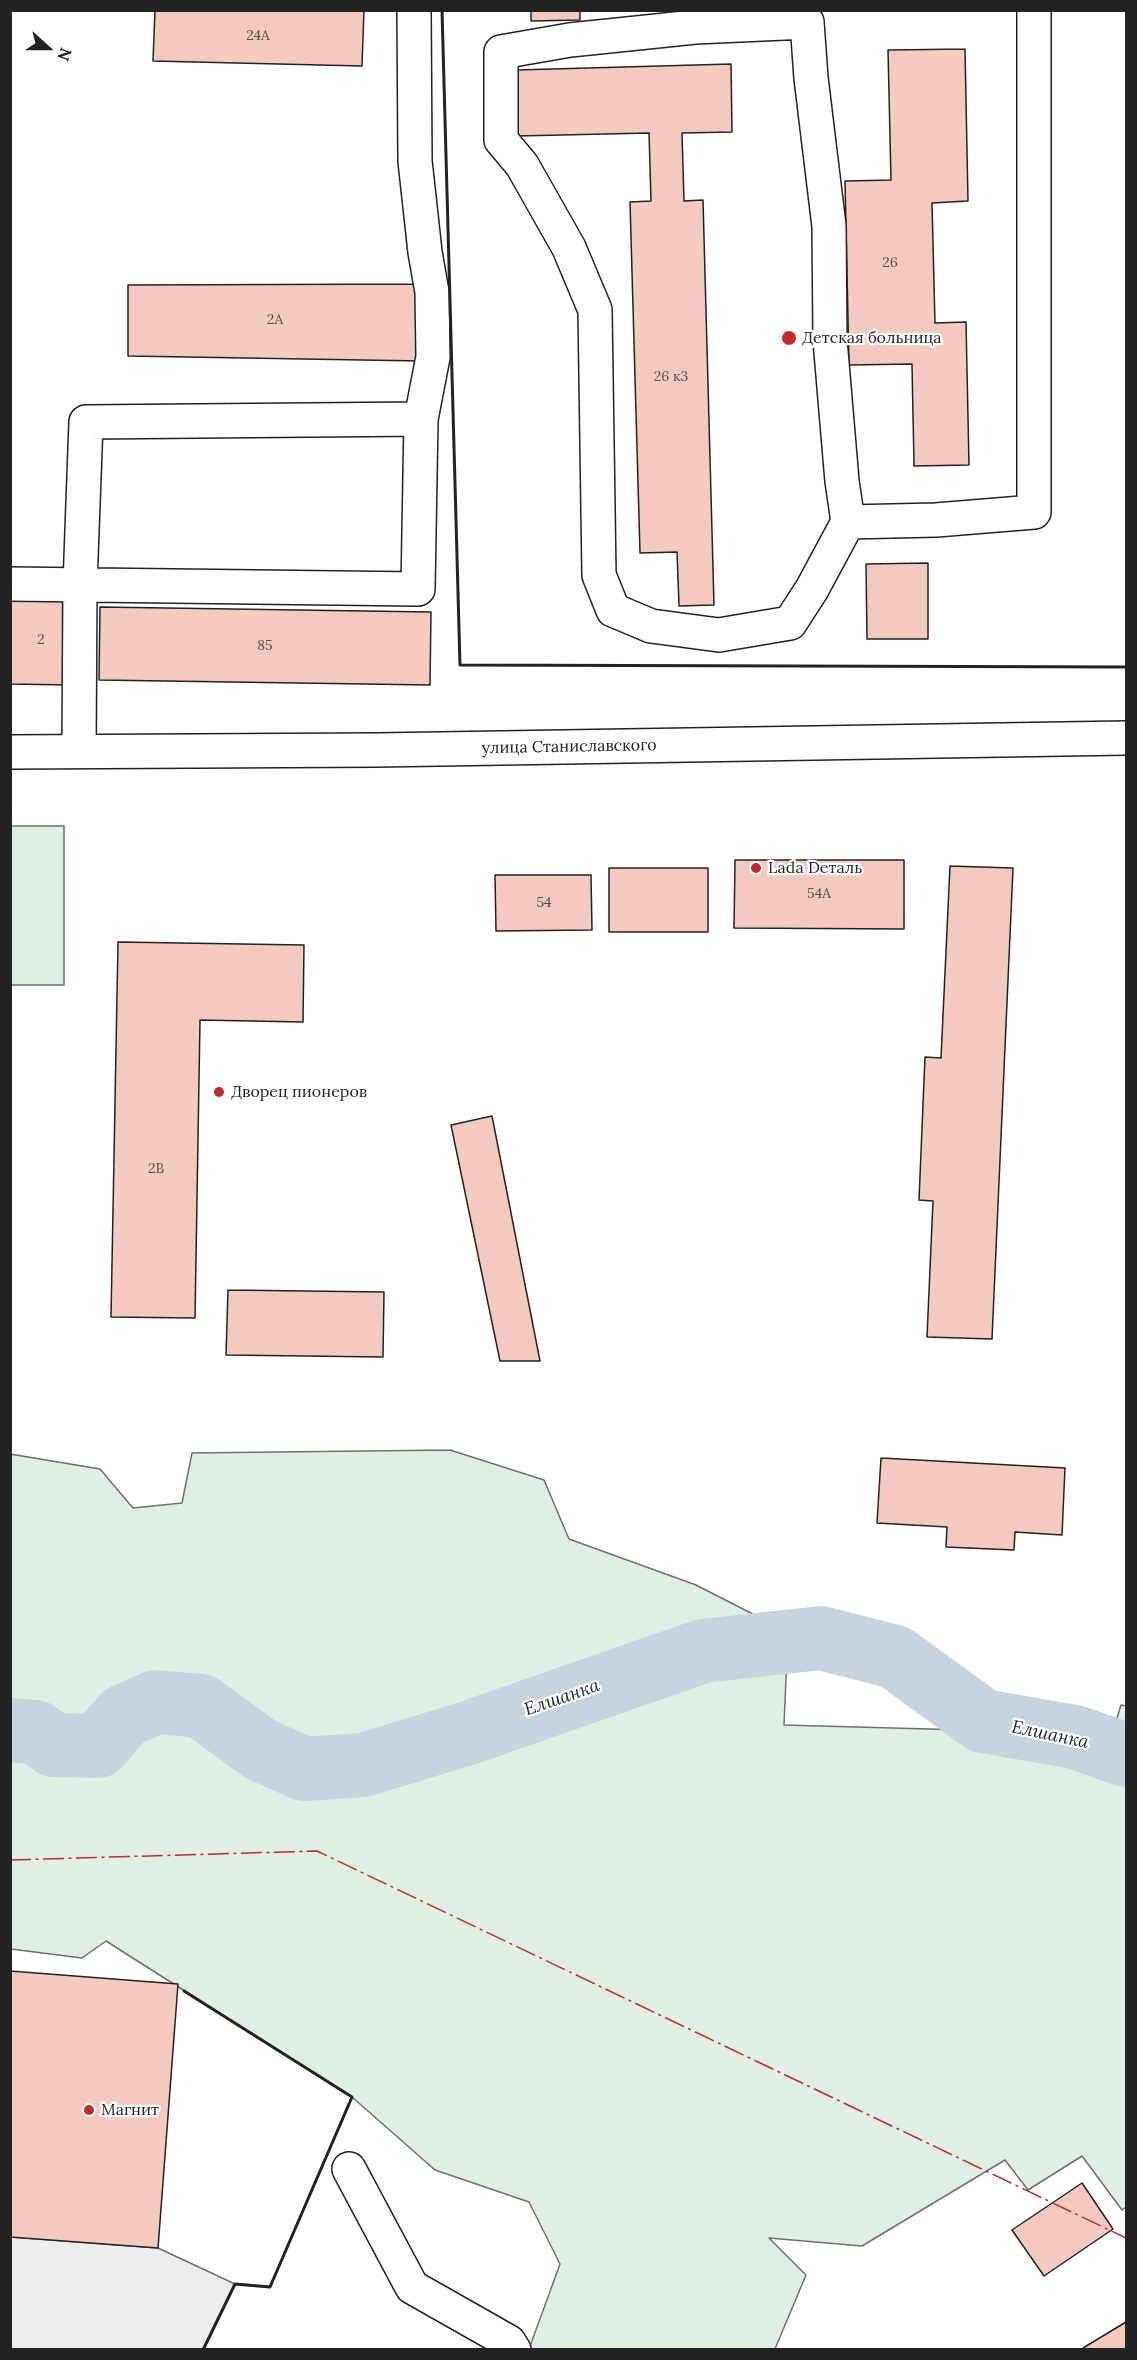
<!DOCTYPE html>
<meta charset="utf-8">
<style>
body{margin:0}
#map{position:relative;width:1137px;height:2360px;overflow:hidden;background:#fff;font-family:Lora,serif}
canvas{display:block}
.frame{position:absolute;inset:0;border:12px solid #222;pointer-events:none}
.north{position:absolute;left:18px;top:18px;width:60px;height:60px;-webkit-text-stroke:4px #fff;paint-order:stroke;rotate:111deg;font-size:16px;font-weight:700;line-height:24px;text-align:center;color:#222}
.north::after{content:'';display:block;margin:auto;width:21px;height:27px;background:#222;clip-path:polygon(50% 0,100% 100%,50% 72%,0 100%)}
</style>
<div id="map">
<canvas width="1137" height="2360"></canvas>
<div class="frame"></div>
<div class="north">N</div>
</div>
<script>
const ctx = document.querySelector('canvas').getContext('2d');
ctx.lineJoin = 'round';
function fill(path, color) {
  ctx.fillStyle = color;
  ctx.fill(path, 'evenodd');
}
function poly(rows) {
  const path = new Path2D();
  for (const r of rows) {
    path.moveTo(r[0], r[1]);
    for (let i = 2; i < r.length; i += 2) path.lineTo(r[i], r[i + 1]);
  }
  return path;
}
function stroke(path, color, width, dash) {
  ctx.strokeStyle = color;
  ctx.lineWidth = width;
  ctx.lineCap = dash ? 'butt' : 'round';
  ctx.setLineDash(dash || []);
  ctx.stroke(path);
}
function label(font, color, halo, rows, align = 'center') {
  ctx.font = font + ' Lora,serif';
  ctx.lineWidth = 4.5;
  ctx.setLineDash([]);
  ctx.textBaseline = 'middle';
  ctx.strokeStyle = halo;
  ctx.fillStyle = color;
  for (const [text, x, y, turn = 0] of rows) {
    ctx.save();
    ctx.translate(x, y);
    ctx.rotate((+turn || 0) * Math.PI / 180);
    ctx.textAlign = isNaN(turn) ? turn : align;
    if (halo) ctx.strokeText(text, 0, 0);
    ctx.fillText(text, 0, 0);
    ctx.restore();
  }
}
const green = poly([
 [11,826,64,826,64,985,11,985,11,826],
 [450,1450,544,1480,569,1539,696,1585,788,1632,784,1725,1112,1734,1121,1705,1126,1706,1126,2207,1122,2210,1082,2156,1028,2190,1005,2160,862,2246,769,2238,806,2275,775,2349,529,2349,560,2264,529,2202,435,2170,352,2097,106,1941,82,1958,11,1949,10,1454,100,1469,133,1508,182,1503,192,1453,450,1450]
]);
const parking = poly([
 [11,2237,158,2248,235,2284,203,2349,11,2349,11,2237]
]);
const river = poly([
 [10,1730,35,1732,54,1745,98,1746,124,1716,156,1702,201,1706,260,1749,304,1769,363,1765,465,1734,703,1651,821,1638,895,1657,983,1721,1075,1737,1126,1755]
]);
const building = poly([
 [155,10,364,10,362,66,153,61,155,10],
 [531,10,580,10,580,20,531,21,531,10],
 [965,49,968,201,932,203,935,323,966,322,969,465,914,466,912,364,849,365,845,181,891,180,888,50,965,49],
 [731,64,732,132,682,133,684,201,703,200,714,605,679,606,677,552,640,553,630,202,651,201,649,133,517,136,516,70,731,64],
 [422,284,421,361,128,356,128,285,422,284],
 [928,563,928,639,867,639,866,564,928,563],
 [10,594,72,595,69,685,10,684,10,594],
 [100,607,431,612,430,685,99,680,100,607],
 [735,860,904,860,904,929,734,928,735,860],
 [950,866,1013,868,992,1339,927,1337,933,1201,919,1200,925,1057,941,1058,950,866],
 [609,868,708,868,708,932,609,932,609,868],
 [495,875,591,875,592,930,496,931,495,875],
 [118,942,304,945,303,1022,200,1020,195,1318,111,1317,118,942],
 [492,1116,540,1361,500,1361,451,1125,492,1116],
 [228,1290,384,1292,383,1357,226,1355,228,1290],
 [881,1458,1065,1468,1062,1535,1015,1532,1014,1550,946,1547,947,1527,877,1523,881,1458],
 [10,1971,178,1984,158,2248,10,2237,10,1971],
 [1082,2183,1113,2229,1044,2276,1012,2230,1082,2183],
 [1126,2322,1126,2350,1084,2350,1083,2348,1126,2322]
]);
const minor = poly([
 [848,522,812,589,790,623,719,635,651,626,613,610,599,575,595,310,569,248,522,165,501,140,501,52,570,40,695,27,807,22,811,78,829,226,830,340,842,481,848,522,936,520,1034,512,1034,10],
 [10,584,418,589,421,419,433,357,432,292,425,252,415,161,414,10],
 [79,751,80,585,86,422,421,419],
 [349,2169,412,2287,509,2342,514,2350]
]);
const major = poly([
 [10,752,377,750,1126,738]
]);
const wall = poly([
 [442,10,460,665,1126,667],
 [184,1991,352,2097,270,2287,235,2284,203,2350]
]);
const power = poly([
 [10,1860,317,1851,1126,2238]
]);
const markers = [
 [789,338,8,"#c62828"],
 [756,868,6,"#c62828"],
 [219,1092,6,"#c62828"],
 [89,2110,6,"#c62828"]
];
const numberNames = [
 ["24А",258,36],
 ["26",890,263],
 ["2А",275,320],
 ["26 к3",671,377],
 ["2",41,640],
 ["85",265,646],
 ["54А",819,894],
 ["54",544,903],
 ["2В",156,1169]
];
const poiNames = [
 ["Детская больница",802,338],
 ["Lada Dеталь",768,868],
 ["Дворец пионеров",231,1092],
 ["Магнит",101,2110]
];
const streetNames = [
 ["улица Станиславского",569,747,-1]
];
const waterNames = [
 ["Елшанка",562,1698,-19],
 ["Елшанка",1050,1735,12]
];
fill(green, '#e0efe3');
stroke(green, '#6f6f6f', 1.5);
fill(parking, '#ededed');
stroke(parking, '#6f6f6f', 1.5);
stroke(river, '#c7d3dd', 64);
fill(building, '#f3c9c0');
stroke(building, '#222', 1.5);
stroke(minor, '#222', 36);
stroke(major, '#222', 36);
stroke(minor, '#fff', 33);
stroke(major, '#fff', 33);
stroke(wall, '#222', 3);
stroke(power, '#c62828', 1.5, [21, 4.5, 3, 4.5]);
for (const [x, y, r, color] of markers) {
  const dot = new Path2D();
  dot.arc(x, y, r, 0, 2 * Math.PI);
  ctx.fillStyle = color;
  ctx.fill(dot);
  stroke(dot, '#fff', 2);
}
label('14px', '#564c4a', null, numberNames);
label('16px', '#222', '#fff', poiNames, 'left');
label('16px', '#222', '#fff', streetNames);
label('italic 18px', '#222', '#fff', waterNames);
</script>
